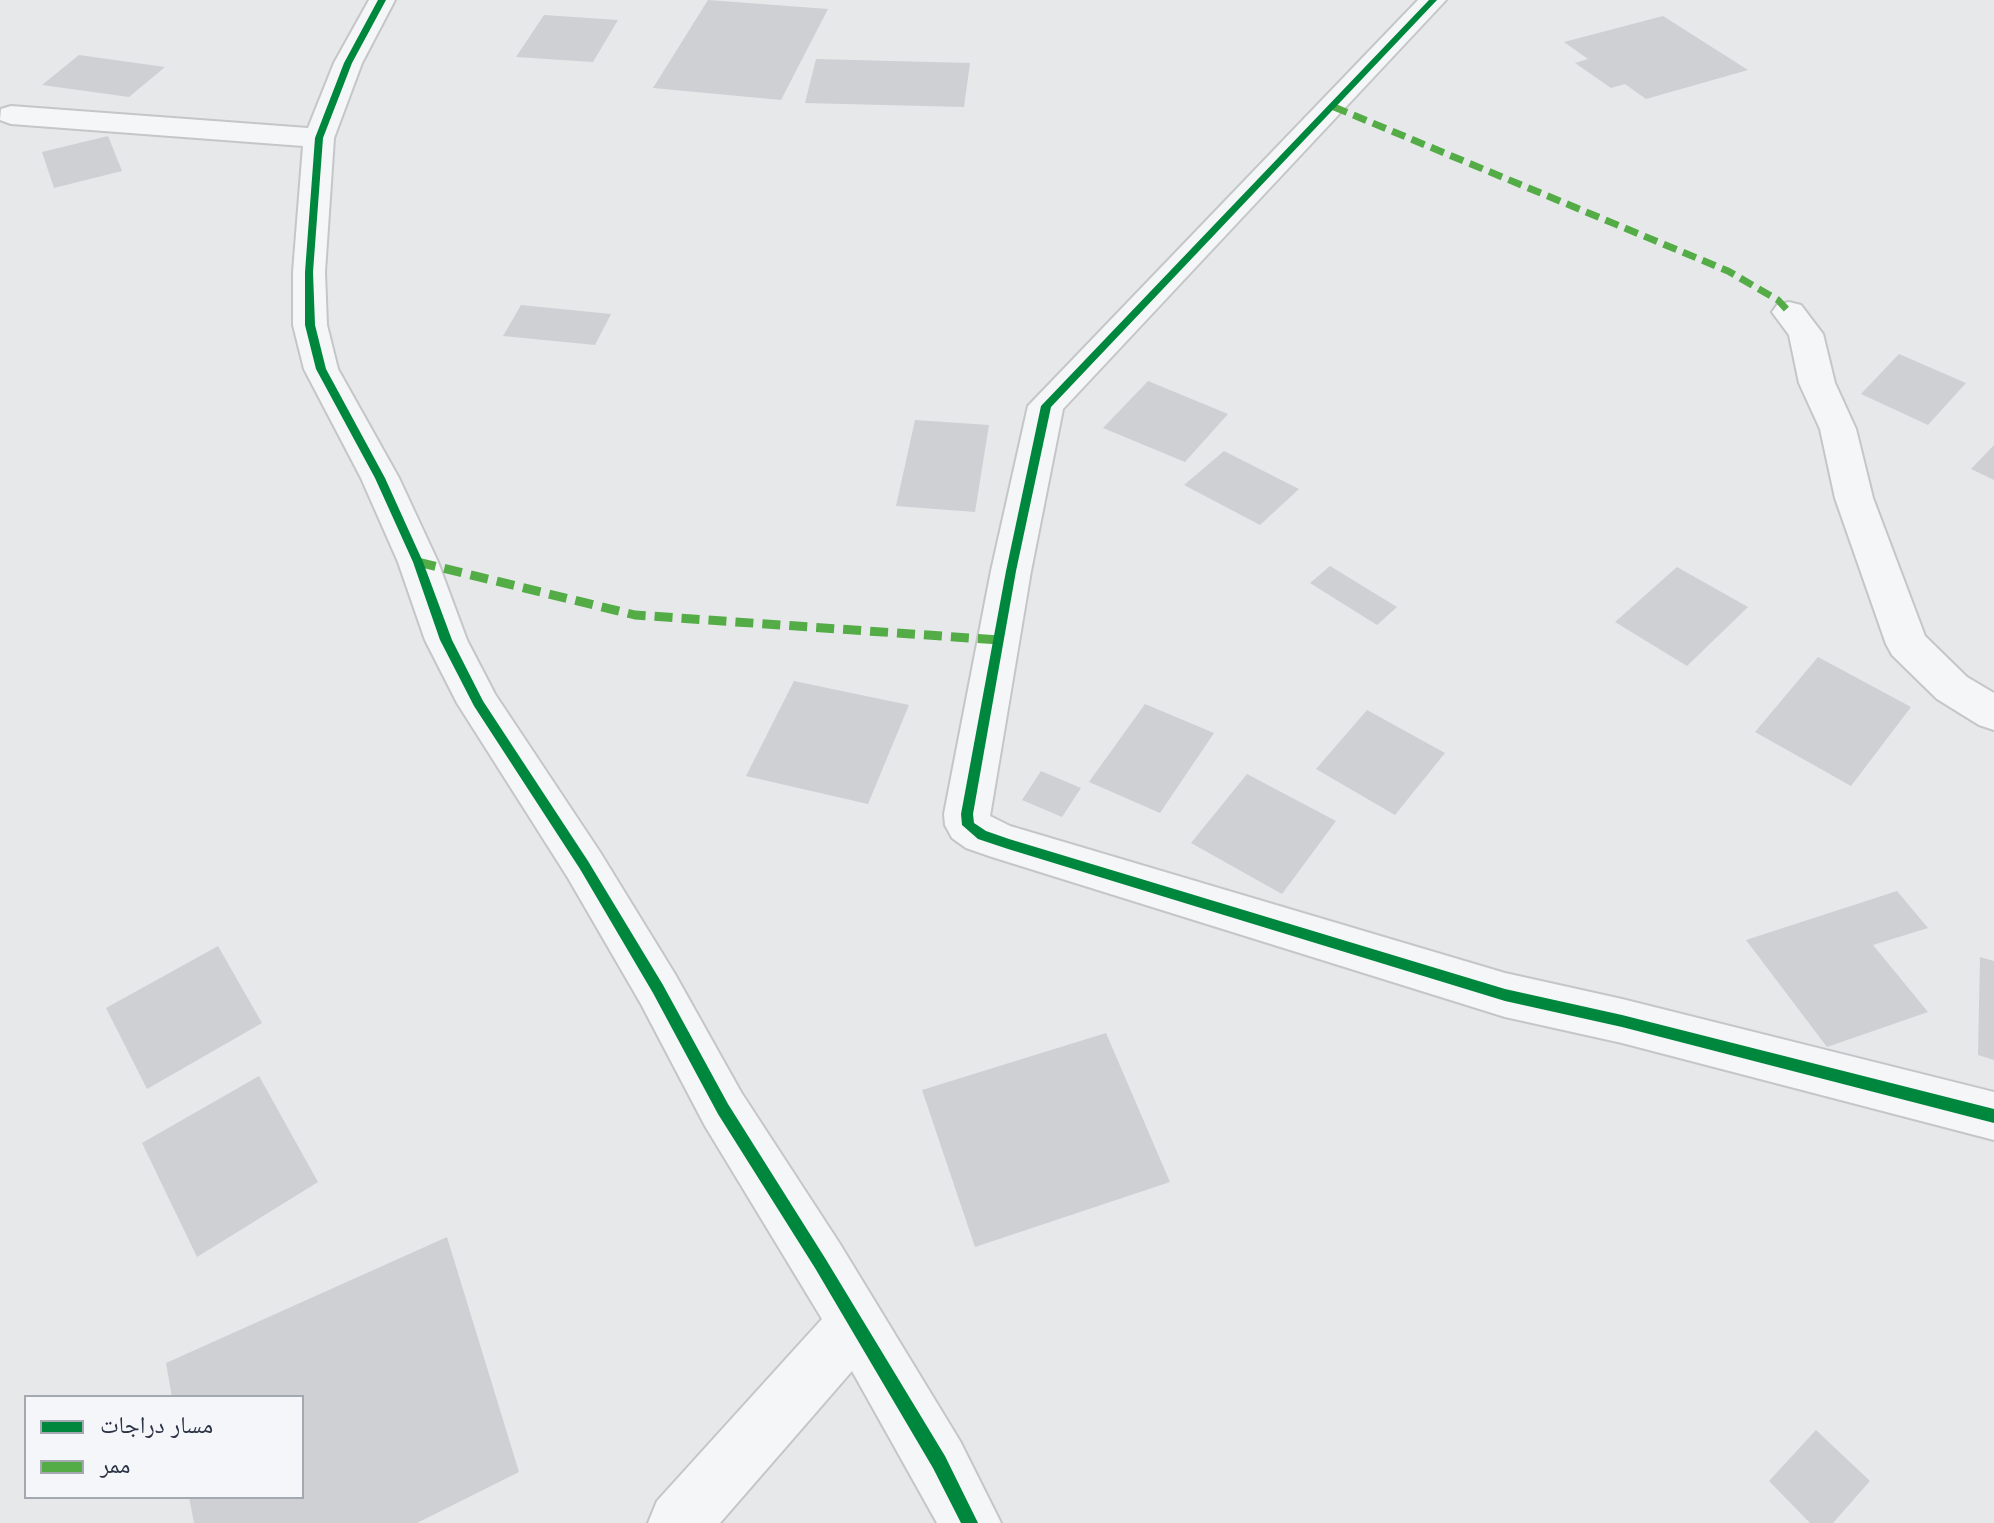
<!DOCTYPE html>
<meta charset="utf-8">
<style>
body{margin:0}
#map{position:relative;width:1994px;height:1523px;overflow:hidden;background:#e6e8ea;font-family:"Nunito Sans","Noto Naskh Arabic",sans-serif}
canvas{display:block}
.legend{position:absolute;left:24px;top:1395px;width:280px;height:104px;box-sizing:border-box;background:#f4f6f9;border:2px solid #a4a8b1;margin:0;padding:10px 14px;list-style:none;font-size:24px;color:#2b3445}
.legend li{display:flex;align-items:center;gap:16px;height:40px}
.legend b{width:40px;border:2px solid #a4a8b1}
</style>
<div id="map">
<canvas width="1994" height="1523"></canvas>
<ul class="legend">
<li><b style="height:10px;background:#00873e"></b>مسار دراجات</li>
<li><b style="height:10px;background:#54ac47"></b>ممر</li>
</ul>
</div>
<script>
const ctx = document.querySelector('canvas').getContext('2d');
ctx.lineJoin = 'round';
function fill(path, color) {
  ctx.fillStyle = color;
  ctx.fill(path, 'evenodd');
}
function poly(rows) {
  const path = new Path2D();
  for (const r of rows) {
    path.moveTo(r[0], r[1]);
    for (let i = 2; i < r.length; i += 2) path.lineTo(r[i], r[i + 1]);
  }
  return path;
}
function stroke(path, color, width, dash) {
  ctx.strokeStyle = color;
  ctx.lineWidth = width;
  ctx.lineCap = dash ? 'butt' : 'round';
  ctx.setLineDash(dash || []);
  ctx.stroke(path);
}
const building = poly([
 [708,0,828,9,781,100,653,88],
 [544,15,618,20,593,62,516,57],
 [1663,16,1748,70,1646,99,1625,84,1611,88,1575,63,1588,59,1564,42],
 [79,55,165,67,129,97,42,85],
 [816,59,970,63,964,107,805,103],
 [108,136,122,171,54,188,42,152],
 [521,305,611,314,595,345,503,336],
 [1899,354,1966,383,1928,425,1861,394],
 [1148,381,1228,414,1185,462,1103,428],
 [915,420,989,425,975,512,896,506],
 [1994,445,1994,480,1971,469],
 [1224,451,1299,489,1260,525,1184,485],
 [1330,566,1397,607,1377,625,1310,583],
 [1677,567,1748,607,1687,666,1615,622],
 [1818,657,1911,707,1851,786,1755,732],
 [794,681,909,705,868,804,746,776],
 [1145,704,1214,733,1160,813,1089,782],
 [1367,710,1445,753,1395,815,1316,769],
 [1041,771,1081,788,1062,817,1022,800],
 [1247,774,1336,821,1282,894,1191,843],
 [1897,891,1928,928,1873,945,1928,1012,1827,1047,1746,940],
 [218,946,262,1023,147,1089,106,1008],
 [1980,957,1994,961,1994,1060,1978,1055],
 [1106,1033,1170,1182,975,1247,922,1090],
 [259,1076,318,1182,197,1257,142,1143],
 [447,1237,519,1472,417,1523,194,1523,189,1497,302,1497,302,1397,172,1397,166,1363],
 [1816,1430,1870,1481,1833,1523,1810,1523,1769,1481]
]);
const minor = poly([
 [369,0,395,0,362,63,334,138,325,272,327,325,338,369,399,478,438,562,467,640,495,694,600,852,675,974,741,1092,840,1244,960,1441,1001,1523,937,1523,852,1371,720,1523,648,1523,657,1501,822,1319,705,1126,641,1004,568,878,457,703,425,640,398,562,361,478,304,369,293,325,293,272,303,146,11,124,0,120,1,109,11,106,308,128,334,63,369,0],
 [1418,0,1446,0,1063,409,1031,571,990,816,1010,826,1505,973,1622,999,1994,1092,1994,1140,1622,1043,1505,1017,992,857,966,848,952,838,945,825,944,814,991,571,1028,406,1418,0],
 [1789,302,1801,305,1823,334,1835,383,1856,429,1873,498,1925,636,1967,677,1994,693,1994,730,1979,725,1937,699,1892,655,1886,644,1835,498,1820,429,1799,383,1789,335,1772,312,1777,305,1789,302]
]);
const quietFar1 = poly([
 [1334,107,1728,271,1778,300,1789,312]
]);
const quiet = poly([
 [418,562,635,615,999,640]
]);
const cycleway = poly([
 [378,0,386,0,352,63,323,138,313,272,315,325,326,369,385,478,423,562,452,640,483,701,588,861,663,985,728,1104,825,1258,945,1456,978,1523,961,1523,933,1468,815,1268,718,1114,653,993,580,869,474,706,440,640,413,562,375,478,316,369,305,325,305,272,315,138,344,63,378,0],
 [1429,0,1437,0,1051,407,1016,571,973,814,974,823,986,831,1009,839,1505,989,1622,1015,1994,1109,1994,1123,1622,1027,1505,1001,1008,849,978,839,962,825,961,814,1006,571,1041,406,1429,0]
]);
fill(building, '#ced0d3');
stroke(minor, '#c4c6c8', 4);
fill(minor, '#f5f6f7');
stroke(quietFar1, '#54ac47', 7, [14, 7]);
stroke(quiet, '#54ac47', 9, [18, 9]);
fill(cycleway, '#00873e');
</script>
